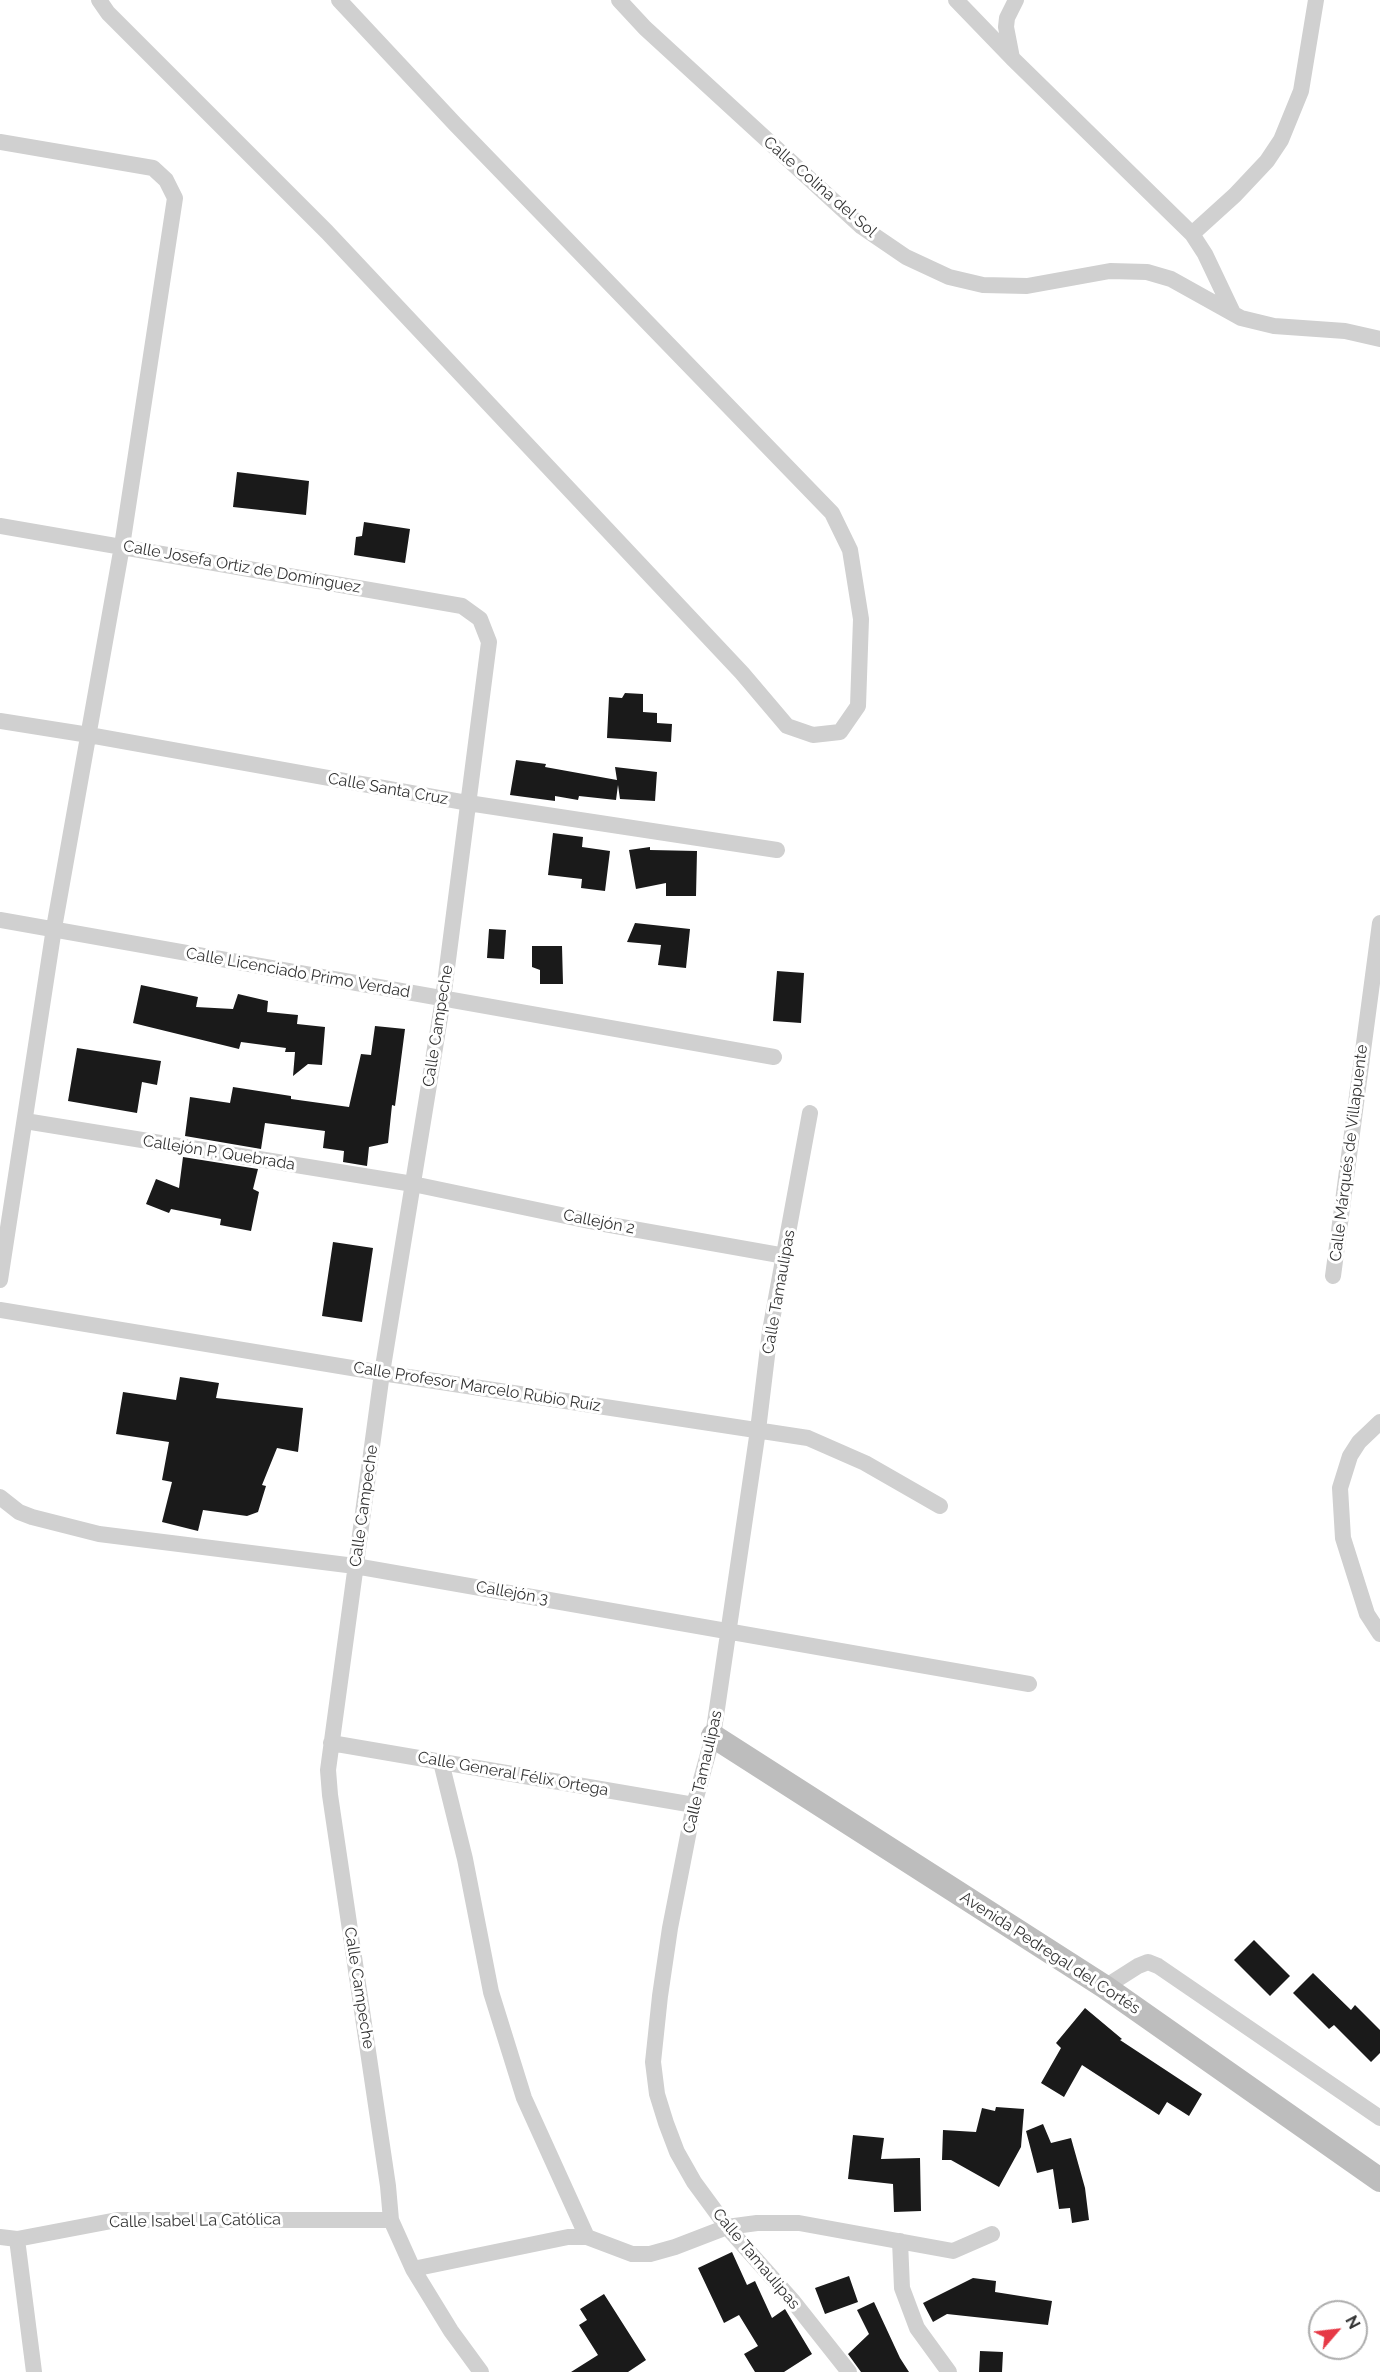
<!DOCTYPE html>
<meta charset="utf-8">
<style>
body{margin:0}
#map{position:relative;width:1380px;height:2372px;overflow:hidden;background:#fff;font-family:Raleway,sans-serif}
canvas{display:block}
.north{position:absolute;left:1308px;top:2300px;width:60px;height:60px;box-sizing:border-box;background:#fff;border:2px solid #adadad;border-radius:50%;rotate:62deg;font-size:16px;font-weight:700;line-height:24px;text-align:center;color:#333}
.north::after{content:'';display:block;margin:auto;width:21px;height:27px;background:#e63946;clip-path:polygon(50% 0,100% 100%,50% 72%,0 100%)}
</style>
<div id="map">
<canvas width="1380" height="2372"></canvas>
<div class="north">N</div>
</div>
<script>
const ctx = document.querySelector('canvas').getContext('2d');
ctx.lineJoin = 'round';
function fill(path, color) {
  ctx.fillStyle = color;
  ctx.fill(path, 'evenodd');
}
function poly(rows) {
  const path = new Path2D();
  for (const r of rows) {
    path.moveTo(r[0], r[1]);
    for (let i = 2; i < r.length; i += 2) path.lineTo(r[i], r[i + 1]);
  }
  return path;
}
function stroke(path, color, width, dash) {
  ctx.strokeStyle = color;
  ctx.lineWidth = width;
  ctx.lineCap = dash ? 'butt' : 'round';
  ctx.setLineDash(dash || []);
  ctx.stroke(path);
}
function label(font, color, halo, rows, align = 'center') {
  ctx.font = font + ' Raleway,sans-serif';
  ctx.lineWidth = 6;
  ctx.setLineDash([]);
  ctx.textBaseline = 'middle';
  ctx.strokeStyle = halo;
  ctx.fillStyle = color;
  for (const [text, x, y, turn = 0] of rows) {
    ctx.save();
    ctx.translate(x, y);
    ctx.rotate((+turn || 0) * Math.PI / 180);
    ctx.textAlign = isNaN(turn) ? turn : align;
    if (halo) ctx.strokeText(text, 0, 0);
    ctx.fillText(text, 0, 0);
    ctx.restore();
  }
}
const building = poly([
 [237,472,309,481,306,515,233,507],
 [364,522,410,529,405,563,354,555,356,537,362,536],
 [625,693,643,694,643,712,657,713,657,723,672,724,671,742,607,738,609,697,622,698],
 [516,760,546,764,545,767,617,780,615,767,657,772,655,801,620,799,618,785,616,800,579,796,578,800,555,796,555,801,510,795],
 [553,833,583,837,582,847,610,851,605,891,581,888,582,879,548,875],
 [650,847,650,850,697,851,696,896,666,896,666,883,636,889,629,850],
 [635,923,690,929,686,968,658,965,661,945,627,942],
 [489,929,506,930,504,959,487,958],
 [532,946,562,946,563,984,540,984,540,970,532,967],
 [777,971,804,973,801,1023,773,1021],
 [141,985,198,997,196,1007,233,1009,238,994,268,1001,267,1012,298,1015,297,1024,325,1027,322,1065,308,1064,293,1076,295,1052,285,1052,286,1048,241,1042,239,1049,133,1023],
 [375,1026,405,1029,395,1106,392,1105,388,1143,369,1147,367,1166,343,1162,344,1151,323,1148,325,1131,265,1123,261,1149,185,1136,190,1097,230,1103,233,1087,291,1096,291,1099,349,1107,361,1054,371,1055],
 [77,1048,161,1061,157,1085,142,1082,137,1113,68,1101],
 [183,1157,258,1169,253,1189,259,1192,251,1231,220,1225,221,1219,171,1209,169,1213,146,1204,156,1179,179,1188],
 [333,1242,373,1248,362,1322,322,1316],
 [180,1377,219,1383,216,1398,303,1408,298,1452,277,1448,262,1485,266,1486,258,1512,247,1516,203,1510,198,1531,162,1522,172,1482,162,1480,169,1442,116,1434,123,1392,176,1400],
 [1254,1940,1290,1976,1270,1996,1234,1960],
 [1313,1973,1351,2010,1355,2005,1380,2030,1380,2053,1371,2062,1334,2025,1329,2029,1293,1993],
 [1085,2008,1122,2039,1120,2040,1202,2094,1189,2116,1167,2102,1159,2115,1082,2065,1064,2097,1041,2083,1061,2048,1056,2043],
 [996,2107,1024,2109,1021,2147,999,2187,951,2160,942,2160,943,2130,976,2132,982,2108,995,2111],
 [1043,2124,1051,2143,1071,2138,1085,2188,1089,2220,1072,2223,1070,2208,1059,2209,1053,2169,1037,2173,1026,2131],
 [853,2135,884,2138,881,2159,920,2158,921,2211,894,2212,893,2184,848,2179],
 [732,2252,747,2285,755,2281,772,2318,785,2309,812,2354,784,2372,755,2372,744,2354,758,2346,739,2315,724,2323,698,2268],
 [849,2276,858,2302,825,2314,815,2288],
 [973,2278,996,2281,995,2292,1052,2301,1048,2325,947,2314,933,2322,923,2303],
 [604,2294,646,2360,628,2372,571,2372,598,2355,579,2325,587,2320,580,2309],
 [874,2302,900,2358,909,2372,861,2372,848,2354,869,2334,857,2310],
 [980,2351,1003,2352,1002,2372,979,2372]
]);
const street = poly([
 [99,0,108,13,327,232,742,673,787,726,813,735,840,732,858,706,861,619,850,550,832,513,455,124,339,0],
 [619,0,645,28,862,227,906,257,949,277,983,285,1027,286,1110,271,1147,272,1171,279,1241,318,1274,326,1345,331,1380,339],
 [956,0,1012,58,1192,234,1205,254,1233,313],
 [1012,58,1006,27,1007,18,1016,0],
 [0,142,153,168,166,180,175,198,122,546,54,928,0,1280],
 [1192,234,1235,195,1267,161,1281,140,1301,91,1316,0],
 [0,526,462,606,480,619,489,642,443,999,382,1373,328,1770,330,1795,388,2186,391,2220,413,2269,451,2331,481,2372],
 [0,721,89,735,468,803,777,850],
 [0,920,774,1057],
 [810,1113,770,1331,758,1430,713,1736,694,1805,670,1928,660,1996,653,2062,657,2094,666,2123,677,2152,694,2182,727,2227,792,2300,849,2372],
 [25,1121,413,1184,599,1223,785,1256],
 [1333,1276,1380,923],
 [0,1310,382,1373,808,1438,865,1463,940,1506],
 [1380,1422,1359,1442,1350,1456,1340,1488,1343,1538,1367,1614,1380,1634],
 [0,1497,19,1512,32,1517,99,1534,355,1566,1029,1684],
 [331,1743,694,1805],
 [441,1762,465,1859,491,1992,524,2098,587,2237],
 [1105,1987,1138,1966,1148,1962,1158,1966,1380,2118],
 [0,2237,17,2239,117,2220,391,2220],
 [17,2239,34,2372],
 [900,2241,902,2288,917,2328,949,2372],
 [413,2269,568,2237,587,2237,632,2254,650,2254,675,2247,727,2227,757,2223,799,2223,953,2251,992,2234]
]);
const secondary = poly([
 [713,1736,1105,1987,1380,2180]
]);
const streetNames = [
 ["Calle Colina del Sol",820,187,41],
 ["Calle Josefa Ortiz de Domínguez",242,567,10],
 ["Calle Santa Cruz",388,789,10],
 ["Calle Licenciado Primo Verdad",298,973,10],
 ["Calle Campeche",438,1026,-81],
 ["Callejón P. Quebrada",219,1153,9],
 ["Calle Márqués de Villapuente",1349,1153,-83],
 ["Callejón 2",599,1222,11],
 ["Calle Tamaulipas",779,1292,-80],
 ["Calle Profesor Marcelo Rubio Ruíz",477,1387,9],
 ["Calle Campeche",364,1506,-82],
 ["Callejón 3",512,1593,10],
 ["Calle Tamaulipas",703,1772,-77],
 ["Calle General Félix Ortega",513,1774,10],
 ["Avenida Pedregal del Cortés",1050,1953,33],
 ["Calle Campeche",359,1988,81],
 ["Calle Isabel La Católica",195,2221,-1],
 ["Calle Tamaulipas",756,2259,50]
];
fill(building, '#1a1a1a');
stroke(street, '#d0d0d0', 16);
stroke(secondary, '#bdbdbd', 24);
label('16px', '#333', '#fff', streetNames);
</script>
